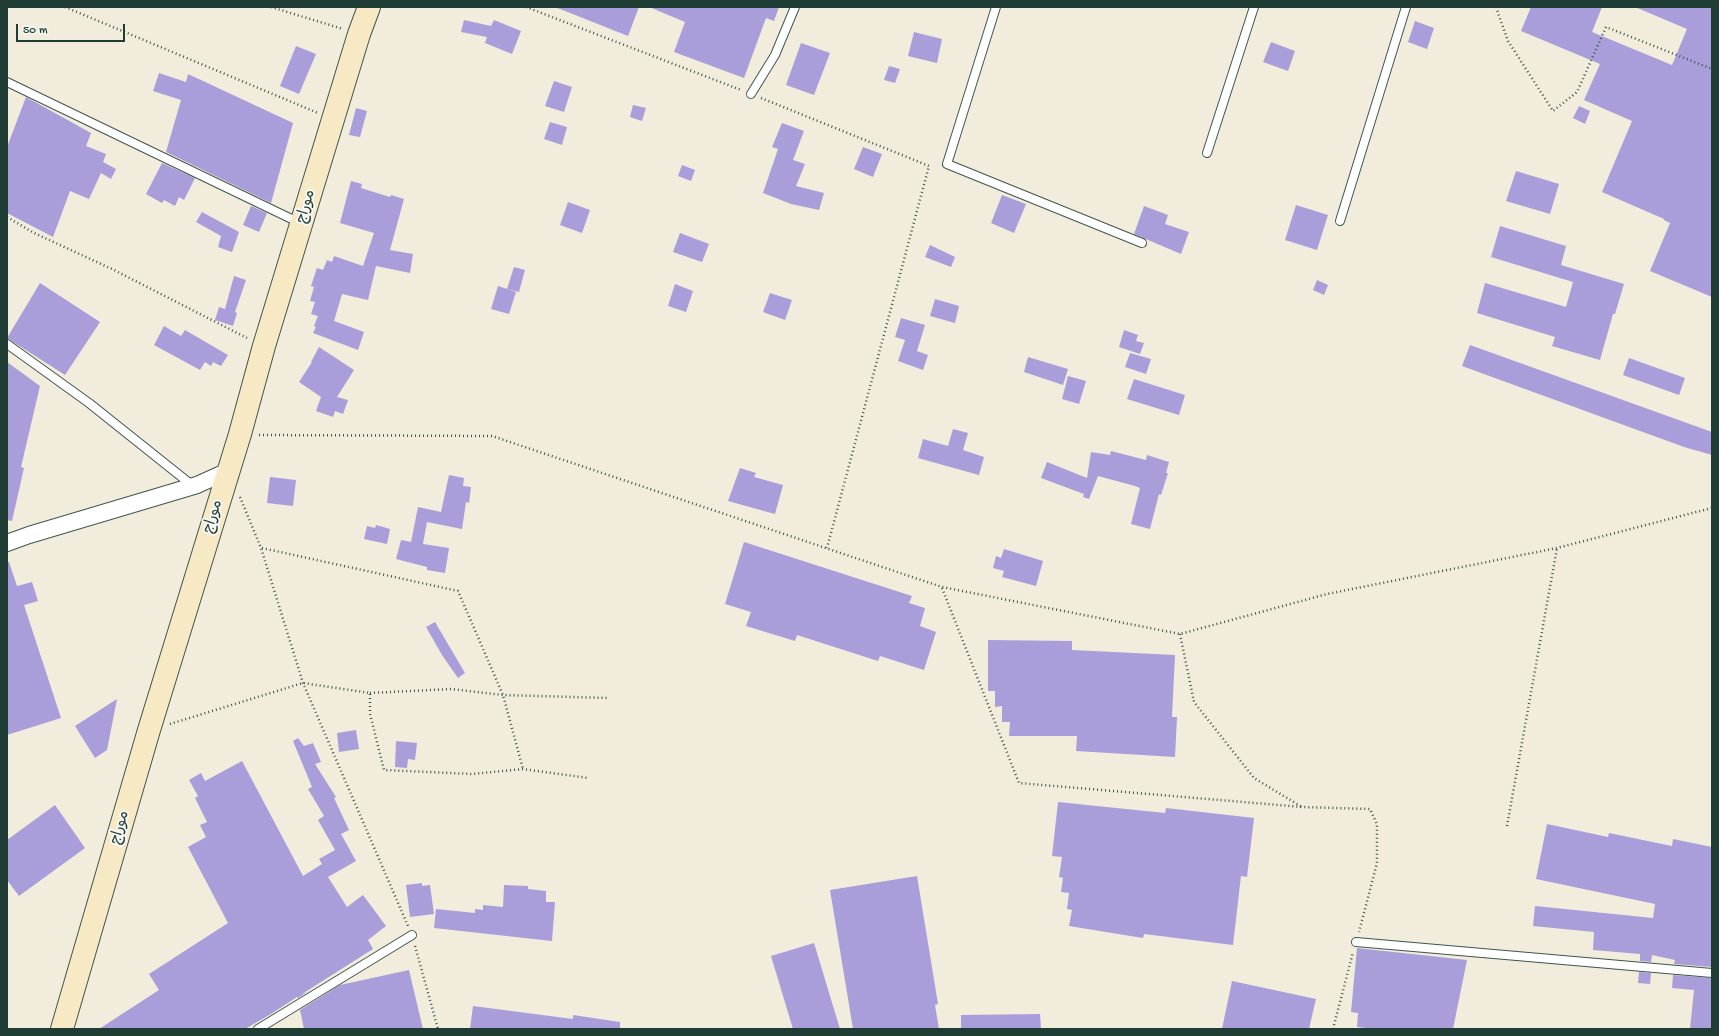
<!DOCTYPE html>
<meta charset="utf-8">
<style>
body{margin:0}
#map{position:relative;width:1719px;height:1036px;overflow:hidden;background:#f1ecdb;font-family:"Gochi Hand",sans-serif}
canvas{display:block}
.frame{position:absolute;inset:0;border:8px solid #1f3d34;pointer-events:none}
.scale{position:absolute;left:16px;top:24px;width:109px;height:18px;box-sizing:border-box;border:2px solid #1f3d34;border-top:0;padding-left:5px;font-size:12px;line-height:14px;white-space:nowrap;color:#1f3d34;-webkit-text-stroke:3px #f6f6f2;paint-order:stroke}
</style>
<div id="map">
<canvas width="1719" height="1036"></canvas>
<div class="frame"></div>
<div class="scale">50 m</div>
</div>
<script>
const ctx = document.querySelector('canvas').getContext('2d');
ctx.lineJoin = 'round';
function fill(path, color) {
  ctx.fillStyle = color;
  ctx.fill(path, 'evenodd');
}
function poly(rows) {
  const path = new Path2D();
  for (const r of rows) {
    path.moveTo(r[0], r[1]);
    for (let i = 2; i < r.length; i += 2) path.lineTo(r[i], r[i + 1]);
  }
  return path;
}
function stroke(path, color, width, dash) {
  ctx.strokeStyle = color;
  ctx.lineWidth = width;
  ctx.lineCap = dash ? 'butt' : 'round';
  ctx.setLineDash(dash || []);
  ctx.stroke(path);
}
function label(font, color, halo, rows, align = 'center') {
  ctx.font = font + ' "Gochi Hand","Playpen Sans Arabic",sans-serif';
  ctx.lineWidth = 4;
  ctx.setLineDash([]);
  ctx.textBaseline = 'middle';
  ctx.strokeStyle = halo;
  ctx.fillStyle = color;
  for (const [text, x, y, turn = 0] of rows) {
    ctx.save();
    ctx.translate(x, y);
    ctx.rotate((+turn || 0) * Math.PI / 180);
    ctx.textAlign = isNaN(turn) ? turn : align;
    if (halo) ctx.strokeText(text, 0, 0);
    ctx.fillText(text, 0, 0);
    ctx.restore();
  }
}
const building = poly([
 [555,7,639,7,628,36],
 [649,7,779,7,774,21,766,18,744,78,674,52,685,22],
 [1531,7,1602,7,1592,32,1672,65,1687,29,1635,7,1712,7,1712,297,1650,271,1670,223,1664,220,1664,219,1602,192,1632,121,1584,100,1600,64,1521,31],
 [464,20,491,26,494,20,521,31,512,54,485,43,487,37,461,32],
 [1415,21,1434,28,1427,49,1408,42],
 [914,32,942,39,937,63,908,56],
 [1271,42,1295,51,1288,71,1263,62],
 [801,43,830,53,814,95,786,85],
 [296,46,316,54,299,94,280,86],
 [889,66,900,69,895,83,884,80],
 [159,73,186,82,188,74,293,123,271,203,166,152,181,100,153,91],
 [554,81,572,87,564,112,545,106],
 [26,97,91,133,86,146,106,154,103,162,116,169,111,179,101,173,89,199,70,191,53,237,7,213,7,147],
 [633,105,646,108,642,121,630,117],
 [1579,106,1590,111,1585,124,1573,118],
 [356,108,367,111,360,137,349,135],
 [550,122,567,127,562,145,544,139],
 [782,123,804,131,793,160,805,164,796,186,824,193,819,210,791,204,763,193,778,149,772,147],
 [863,147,882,154,873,177,854,169],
 [162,163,195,178,184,200,179,197,175,206,164,200,162,203,146,194],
 [682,165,695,170,691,181,678,176],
 [1516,171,1559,184,1550,214,1506,201],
 [351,181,362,184,361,188,390,197,391,195,404,199,390,250,413,254,410,273,376,266,368,300,342,294,334,321,364,332,358,350,313,333,316,327,314,326,318,316,311,314,315,302,310,301,314,287,311,286,317,268,323,270,327,260,332,262,334,256,363,266,374,233,340,223],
 [1002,195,1026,204,1014,233,991,223],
 [568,202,590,210,582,233,560,225],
 [1296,205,1328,215,1317,250,1285,240],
 [251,206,267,213,259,232,243,225],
 [1144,206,1168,215,1165,224,1189,232,1181,254,1134,234],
 [202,212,239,232,232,252,218,247,221,236,196,222],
 [1500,226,1566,246,1561,265,1624,284,1615,314,1613,314,1600,360,1552,346,1555,337,1477,313,1485,283,1566,307,1573,282,1491,257],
 [680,233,709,244,702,262,673,252],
 [930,245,955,257,951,267,925,257],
 [514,267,525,270,519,292,507,289],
 [234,276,246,280,235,312,237,313,233,326,215,320,219,307,225,309],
 [1317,280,1328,285,1324,295,1313,290],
 [40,283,100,322,65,375,7,338],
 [675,284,693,291,686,312,668,306],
 [498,286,516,292,509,314,491,309],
 [770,293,792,300,785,320,763,312],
 [935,299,959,306,955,323,930,316],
 [901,318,925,325,917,351,928,355,923,370,898,361,905,340,895,337],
 [164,326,181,336,185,330,228,355,221,366,213,362,211,366,205,362,200,370,154,345],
 [1124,330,1138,335,1136,341,1144,343,1140,354,1119,347],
 [1470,345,1712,432,1712,455,1684,447,1462,366],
 [319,347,354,370,337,397,348,400,343,414,335,411,333,417,316,411,321,397,299,382,312,362,311,362],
 [1130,353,1151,359,1146,374,1125,367],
 [1028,357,1068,369,1063,385,1024,372],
 [1629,358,1685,378,1679,395,1623,375],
 [7,362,40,386,21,467,24,468,12,521,7,520],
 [1068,376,1086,381,1079,404,1062,399],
 [1134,379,1185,395,1179,415,1127,399],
 [953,429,968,433,963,450,984,457,979,475,918,458,923,439,948,446],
 [1111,451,1146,460,1147,455,1169,462,1166,473,1168,473,1161,495,1159,494,1150,529,1131,524,1140,488,1135,486,1098,476,1089,499,1083,497,1084,494,1041,478,1047,462,1087,478,1091,452,1110,455],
 [740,468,756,473,754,477,783,485,775,514,728,501],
 [449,475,464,478,463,486,471,487,469,503,466,502,462,529,427,522,423,544,449,548,445,573,427,570,427,567,396,559,401,540,411,542,418,507,441,512],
 [270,477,296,480,293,506,267,503],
 [376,525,390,529,387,544,364,539,367,526,375,528],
 [744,542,912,596,909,603,925,608,920,626,936,632,924,670,880,656,878,661,797,635,795,641,746,626,751,612,725,604],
 [1004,549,1043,561,1036,586,1002,577,1004,571,993,568,996,556,1001,558],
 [7,562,9,562,17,586,32,582,38,601,24,605,61,718,7,735],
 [435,622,465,673,458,678,442,655,426,627],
 [988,640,1072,641,1072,650,1175,655,1172,717,1177,717,1175,757,1076,751,1077,736,1009,736,1010,722,1002,722,1002,706,995,707,995,691,988,691],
 [117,699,107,750,95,758,75,726],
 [356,730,359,749,339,752,337,733],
 [298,738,304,746,313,743,321,762,315,764,336,797,334,798,349,830,341,834,356,861,328,877,347,907,363,895,386,926,368,940,373,949,302,994,307,992,298,998,297,997,271,1014,245,1029,99,1029,159,990,149,974,228,923,188,847,206,837,200,825,207,822,195,798,198,796,189,780,201,773,205,781,242,761,303,876,322,864,319,859,335,850,318,820,324,816,308,789,312,787,293,741],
 [396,741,417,743,415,760,408,759,407,768,395,767],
 [1058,802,1165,813,1166,808,1254,818,1247,877,1241,876,1233,945,1144,934,1143,938,1069,926,1072,910,1067,909,1069,893,1061,892,1063,878,1059,877,1062,857,1052,856],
 [55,805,85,848,19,896,7,880,7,840],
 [1547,824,1608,837,1609,833,1672,846,1673,839,1712,847,1712,967,1674,964,1675,960,1652,955,1651,962,1640,961,1640,954,1593,950,1594,932,1533,926,1535,906,1653,918,1655,904,1536,879],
 [917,876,938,1004,935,1005,939,1029,853,1029,830,890],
 [422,883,422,886,430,885,434,914,410,917,406,885],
 [504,885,528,886,528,889,546,891,546,902,555,902,552,941,434,928,436,909,475,913,475,909,483,910,483,905,503,907],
 [814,943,840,1029,793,1029,771,956],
 [1357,948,1467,960,1453,1029,1375,1029,1357,1027,1358,1013,1351,1012],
 [409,970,423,1029,304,1029,300,1010,340,985],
 [1639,972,1651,973,1650,984,1638,983],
 [1673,975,1712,978,1712,1029,1690,1029,1694,990,1672,988],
 [1232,981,1316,999,1309,1029,1222,1029],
 [473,1006,573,1019,573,1015,620,1022,620,1029,470,1029],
 [1040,1014,1041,1029,961,1029,961,1015]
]);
const path = poly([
 [65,7,318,113],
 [271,7,343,29],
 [526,7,741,90],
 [1496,7,1508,41,1553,111,1577,92,1606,27,1712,69],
 [761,98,929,166,827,548],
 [7,217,34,233,112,269,247,338],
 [259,435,492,436,942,587,1180,634,1327,594,1557,548,1712,508],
 [240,497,261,548,303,683,408,926],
 [262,548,458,591,503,695,523,769],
 [942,588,1019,783,1302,807,1370,809,1377,824,1377,863,1359,932],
 [1180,634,1194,702,1254,778,1302,807],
 [370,693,451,689,503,695,608,698],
 [170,724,303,683,370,693,370,714,384,770,472,774,523,769,588,778],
 [1507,826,1557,548],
 [415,946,438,1029],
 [1333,1029,1353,952]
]);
const lane = poly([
 [996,7,947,164,1142,243],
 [7,82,300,223],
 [751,94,775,55,795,7],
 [1207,153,1254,7],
 [1340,221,1406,7],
 [7,344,89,403,193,486],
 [1356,942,1712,973],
 [258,1029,412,935]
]);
const street = poly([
 [7,543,29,535,197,485,228,471]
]);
const secondary = poly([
 [62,1029,149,730,240,434,264,346,359,34,369,7]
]);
const streetNames = [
 ["موراج",307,207,-74],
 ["موراج",214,517,-73],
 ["موراج",121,828,-74]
];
fill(building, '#aa9eda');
stroke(lane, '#3e574d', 10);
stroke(street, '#3e574d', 18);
stroke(secondary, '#3e574d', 24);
stroke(path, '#3e574d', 2.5, [1, 3]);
stroke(lane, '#fff', 8);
stroke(street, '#fff', 16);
stroke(secondary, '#f7e9c3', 22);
label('15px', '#1f3d34', '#f6f6f2', streetNames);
</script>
